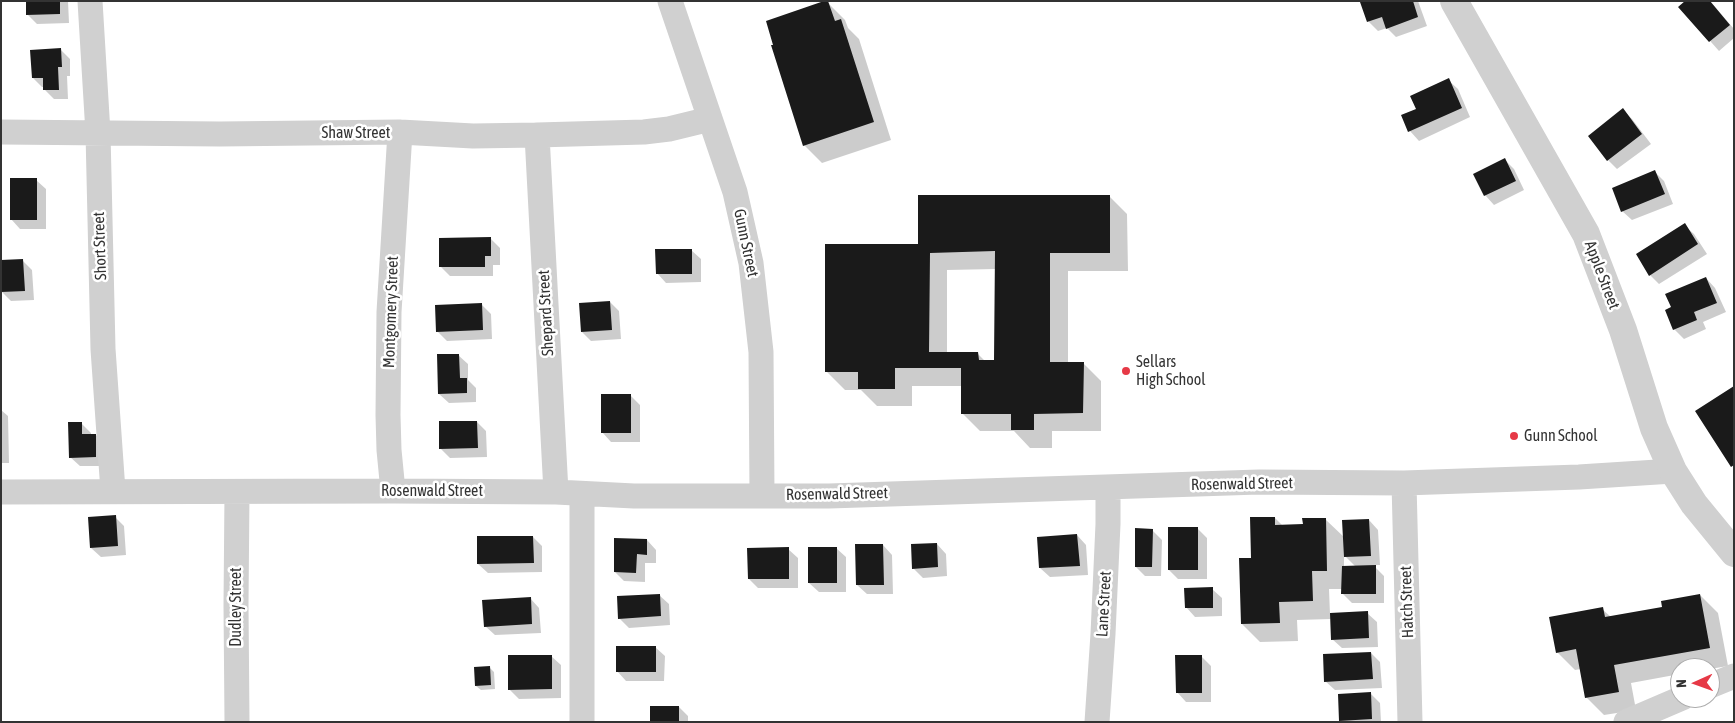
<!DOCTYPE html>
<style>
body{margin:0}
#map{position:relative;width:1735px;height:723px;overflow:hidden;background:#fff;font-family:"Asap Condensed",sans-serif}
canvas{display:block}
.frame{position:absolute;inset:0;border:2px solid #333;pointer-events:none}
.north{position:absolute;left:1670px;top:658px;width:50px;height:50px;box-sizing:border-box;background:#fff;border:1px solid #adadad;border-radius:50%;rotate:268deg;font-size:14px;font-weight:700;line-height:20px;text-align:center;color:#333}
.north::after{content:'';display:block;margin:auto;width:18px;height:22px;background:#e63946;clip-path:polygon(50% 0,100% 100%,50% 72%,0 100%)}
</style>
<div id="map">
<canvas width="1735" height="723"></canvas>
<div class="frame"></div>
<div class="north">N</div>
</div>
<script>
const ctx = document.querySelector('canvas').getContext('2d');
ctx.lineJoin = 'round';
function fill(path, color) {
  ctx.fillStyle = color;
  ctx.fill(path, 'evenodd');
}
function poly(rows) {
  const path = new Path2D();
  for (const r of rows) {
    path.moveTo(r[0], r[1]);
    for (let i = 2; i < r.length; i += 2) path.lineTo(r[i], r[i + 1]);
  }
  return path;
}
function stroke(path, color, width, dash) {
  ctx.strokeStyle = color;
  ctx.lineWidth = width;
  ctx.lineCap = dash ? 'butt' : 'round';
  ctx.setLineDash(dash || []);
  ctx.stroke(path);
}
function label(font, color, halo, rows, align = 'center') {
  ctx.font = font + ' "Asap Condensed",sans-serif';
  ctx.lineWidth = 5;
  ctx.setLineDash([]);
  ctx.textBaseline = 'middle';
  ctx.strokeStyle = halo;
  ctx.fillStyle = color;
  for (const [text, x, y, turn = 0] of rows) {
    ctx.save();
    ctx.translate(x, y);
    ctx.rotate((+turn || 0) * Math.PI / 180);
    ctx.textAlign = isNaN(turn) ? turn : align;
    if (halo) ctx.strokeText(text, 0, 0);
    ctx.fillText(text, 0, 0);
    ctx.restore();
  }
}
const shadow = poly([
 [27,1,68,1,69,23,37,24,27,14],
 [1366,1,1418,1,1427,26,1396,37,1387,28,1378,31,1369,22,1362,3],
 [1686,1,1710,1,1734,29,1734,38,1719,51,1680,7],
 [827,2,845,20,848,28,859,39,891,140,822,163,804,145],
 [60,49,70,59,70,76,67,76,68,99,54,99,45,90,44,87,42,87,33,78],
 [1448,80,1458,89,1470,117,1419,141,1410,131,1417,109],
 [1623,110,1632,119,1651,144,1617,169,1608,160],
 [1505,160,1514,169,1524,190,1494,205,1485,195],
 [1655,172,1664,181,1673,204,1632,220,1622,211],
 [36,180,46,189,46,229,20,229,11,219],
 [1109,196,1127,214,1128,271,1068,271,1068,363,1083,363,1101,381,1101,431,1052,431,1052,448,1030,448,1014,431,980,431,962,413,962,386,912,386,912,406,877,406,861,390,845,390,827,372,919,245],
 [996,269,995,361,985,361,978,354,947,354,947,270],
 [1684,225,1694,234,1707,254,1659,284,1650,275],
 [490,238,500,248,500,265,493,265,493,276,450,276,441,267],
 [691,250,701,259,701,282,666,283,657,273],
 [23,261,32,270,34,300,11,301,2,292],
 [1706,278,1715,288,1726,312,1703,322,1706,329,1684,339,1674,329,1673,308],
 [610,302,619,311,621,339,591,341,582,332],
 [481,304,491,314,492,339,447,341,437,331],
 [458,355,468,364,468,380,476,388,476,402,449,403,439,394],
 [630,395,640,405,640,442,611,442,602,432],
 [1,410,8,416,9,463,1,463],
 [477,422,486,431,487,457,450,458,440,448],
 [82,424,91,433,91,435,96,435,105,444,105,466,80,466,70,457],
 [115,517,124,526,126,555,101,557,91,548],
 [1275,518,1283,526,1304,526,1325,519,1345,538,1369,520,1378,530,1380,565,1373,565,1384,576,1384,603,1352,603,1343,594,1343,589,1329,589,1330,614,1367,613,1377,622,1378,647,1342,648,1332,639,1331,619,1297,620,1298,641,1260,642,1242,624,1252,559],
 [1344,555,1356,567,1344,567],
 [1197,528,1207,538,1207,579,1178,579,1169,570],
 [1152,530,1162,540,1161,576,1145,576,1136,567],
 [1077,535,1086,545,1088,575,1050,577,1040,568,1038,538],
 [533,537,542,546,542,572,488,573,478,564],
 [647,540,656,550,656,563,645,563,645,582,624,581,615,572],
 [937,544,946,554,947,576,923,578,913,568],
 [883,545,892,555,893,594,867,594,857,585],
 [836,548,846,557,846,592,819,592,809,583],
 [788,549,798,558,798,588,758,588,749,579],
 [1212,589,1222,598,1222,616,1195,617,1186,607],
 [659,595,669,604,670,625,629,628,619,618],
 [1700,595,1718,613,1728,666,1710,669,1680,668,1680,674,1631,683,1636,710,1604,715,1586,697,1581,669,1575,670,1557,652,1602,609,1611,617,1664,608],
 [530,598,539,608,541,633,495,635,485,626],
 [655,647,665,656,664,681,626,681,617,671],
 [1371,653,1380,662,1382,688,1335,690,1325,681],
 [551,656,561,665,561,698,519,699,509,689],
 [1201,656,1211,666,1211,702,1186,702,1177,692],
 [489,667,494,672,495,689,481,690,476,686],
 [1370,693,1380,703,1381,722,1340,721],
 [679,707,688,716,688,722,651,722]
]);
const building = poly([
 [26,1,60,1,60,14,26,15],
 [824,1,828,1,835,21,841,19,874,122,803,146,771,45,773,45,766,21],
 [1362,1,1413,1,1418,17,1386,29,1382,17,1367,22,1360,2],
 [1685,1,1710,1,1730,25,1709,42,1678,7],
 [61,48,62,67,58,67,59,90,43,90,43,78,32,78,30,50],
 [1449,78,1462,108,1408,132,1401,115,1416,109,1410,96],
 [1623,108,1642,134,1607,161,1588,136],
 [1505,158,1516,181,1484,196,1473,174],
 [1655,170,1665,194,1621,212,1612,188],
 [10,178,37,178,37,220,10,220],
 [918,195,1110,195,1110,253,1050,253,1050,362,1084,362,1083,413,1034,414,1034,430,1011,430,1011,414,961,414,961,368,895,368,895,389,858,389,858,372,825,372,825,244,918,244],
 [995,251,994,360,979,360,978,352,929,352,930,253],
 [1685,223,1698,244,1649,276,1636,254],
 [491,237,491,256,485,256,485,267,439,267,439,238],
 [655,249,692,249,692,274,656,274],
 [23,259,25,291,1,292,1,260],
 [1706,277,1717,303,1694,312,1697,320,1673,330,1665,310,1671,307,1665,294],
 [610,301,612,330,581,332,579,303],
 [482,303,483,330,436,332,435,305],
 [437,354,459,354,460,378,467,378,467,393,438,394],
 [1734,386,1734,465,1731,467,1695,411],
 [601,394,631,394,631,433,601,433],
 [439,421,477,421,478,448,439,449],
 [68,422,82,422,82,434,96,434,96,457,69,458],
 [116,515,118,546,90,548,88,517],
 [1250,517,1275,517,1275,525,1303,524,1302,518,1326,518,1327,571,1312,571,1313,601,1279,602,1280,623,1241,624,1239,558,1251,558],
 [1369,519,1371,556,1344,557,1342,520],
 [1168,527,1198,527,1198,570,1168,570],
 [1135,528,1153,529,1152,567,1135,567],
 [1077,534,1080,566,1039,568,1037,537],
 [477,536,533,536,534,563,477,564],
 [614,538,647,539,647,555,637,554,636,573,614,572],
 [937,543,938,567,912,569,911,544],
 [855,544,883,544,884,585,856,585],
 [789,547,789,579,748,579,747,548],
 [808,547,837,547,837,583,808,583],
 [1376,565,1376,594,1341,594,1342,566],
 [1213,587,1213,608,1185,608,1184,588],
 [660,594,661,616,618,619,617,596],
 [1700,594,1710,648,1614,665,1619,692,1585,698,1576,649,1556,653,1549,617,1603,607,1605,617,1662,607,1661,601],
 [531,597,532,624,484,627,482,600],
 [1368,611,1369,638,1331,640,1330,613],
 [616,646,656,646,656,672,616,672],
 [1371,652,1373,679,1324,682,1323,654],
 [508,655,552,655,552,689,508,690],
 [1175,655,1202,655,1202,693,1176,693],
 [490,666,491,685,475,686,474,667],
 [1371,692,1372,719,1339,721,1338,694],
 [650,706,679,706,679,722,650,722]
]);
const minor = poly([
 [90,1,98,133,103,349,113,491],
 [670,1,735,192,751,263,761,352,762,495],
 [1,132,220,134,400,132,473,136,537,135,644,132,669,129,710,119],
 [537,135,556,492],
 [1404,483,1410,722],
 [393,491,389,450,388,415,389,312,400,132],
 [1,492,393,491,556,492,634,496,829,496,1259,482,1404,483,1579,477,1673,471],
 [582,494,582,722],
 [1710,686,1734,676],
 [237,722,236,605,237,492],
 [1097,722,1103,634,1108,524,1108,487],
 [1626,722,1682,698]
]);
const tertiary = poly([
 [1454,1,1586,234,1623,330,1654,428,1673,471,1694,504,1734,553]
]);
const markers = [
 [1126,371,5,"#e63946"],
 [1514,436,5,"#e63946"]
];
const streetNames = [
 ["Shaw Street",356,133],
 ["Gunn Street",746,243,78],
 ["Short Street",100,246,-92],
 ["Apple Street",1602,275,69],
 ["Montgomery Street",391,312,-88],
 ["Shepard Street",546,313,-93],
 ["Rosenwald Street",1242,484,-1],
 ["Rosenwald Street",432,491],
 ["Rosenwald Street",837,494,-1],
 ["Hatch Street",1407,602,-92],
 ["Lane Street",1104,604,-87],
 ["Dudley Street",236,607,-90]
];
const poiNames = [
 ["Sellars",1136,362],
 ["High School",1136,380],
 ["Gunn School",1524,436]
];
fill(shadow, '#0003');
fill(building, '#1a1a1a');
stroke(minor, '#d0d0d0', 25);
stroke(tertiary, '#d0d0d0', 28);
for (const [x, y, r, color] of markers) {
  const dot = new Path2D();
  dot.arc(x, y, r, 0, 2 * Math.PI);
  ctx.fillStyle = color;
  ctx.fill(dot);
  stroke(dot, '#fff', 2);
}
label('16px', '#333', '#fff', streetNames);
label('16px', '#333', '#fff', poiNames, 'left');
</script>
